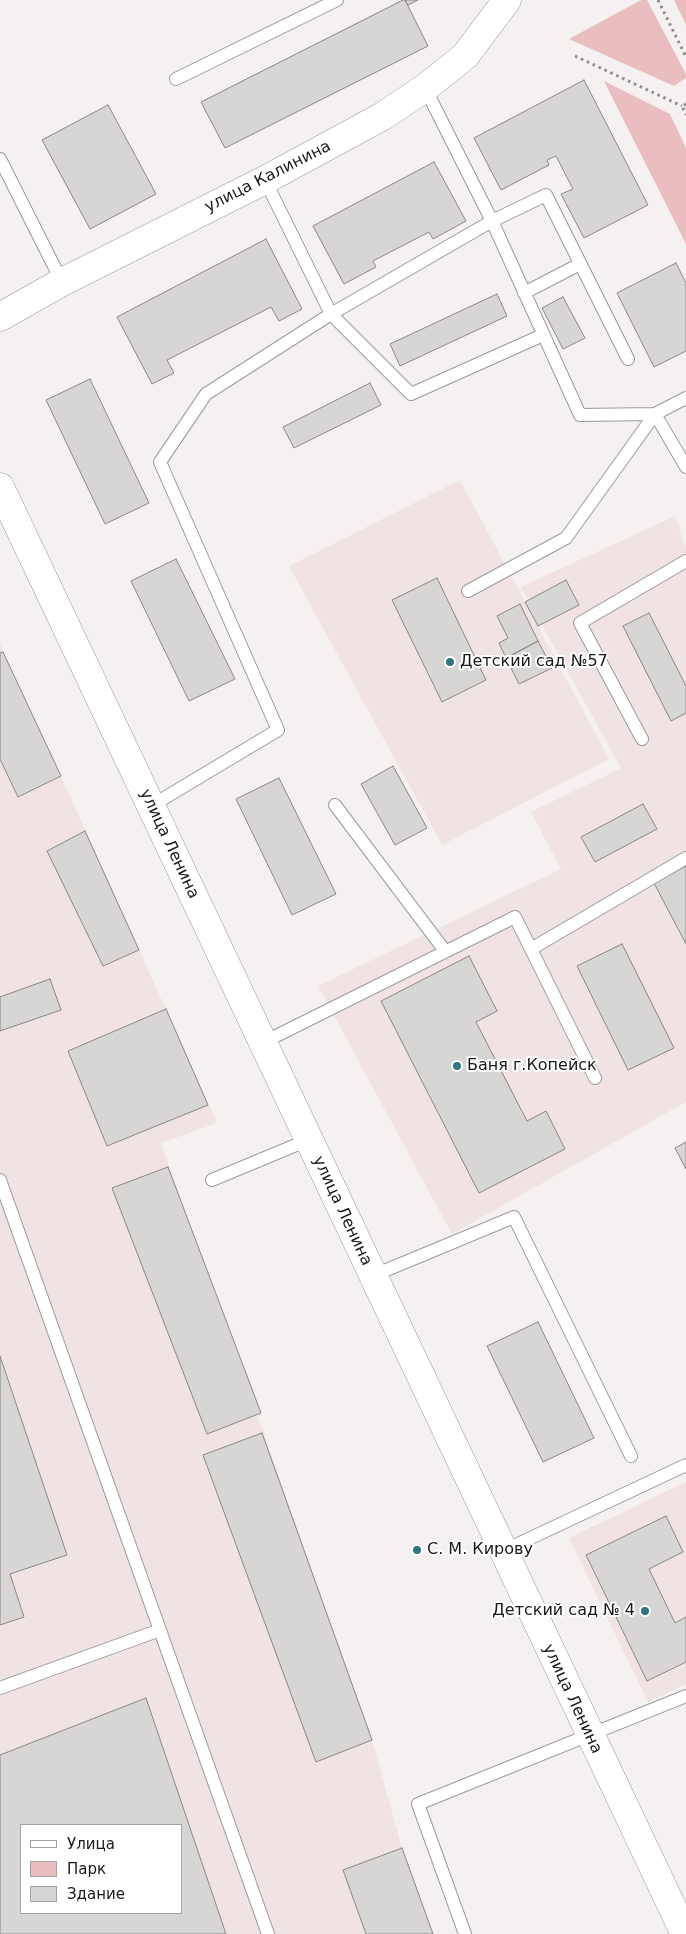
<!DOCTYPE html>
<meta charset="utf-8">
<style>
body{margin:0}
#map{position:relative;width:686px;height:1934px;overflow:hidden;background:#f5f1f1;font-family:"DejaVu Sans",sans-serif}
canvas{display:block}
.legend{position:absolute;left:20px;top:1824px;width:162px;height:90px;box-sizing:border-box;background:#fff;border:1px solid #a3a3a3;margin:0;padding:6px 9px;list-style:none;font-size:15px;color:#1a1818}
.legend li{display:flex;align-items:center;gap:10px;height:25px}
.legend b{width:25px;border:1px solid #a3a3a3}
</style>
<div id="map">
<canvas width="686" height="1934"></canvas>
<ul class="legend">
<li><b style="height:6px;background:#fff"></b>Улица</li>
<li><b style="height:14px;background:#eabec1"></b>Парк</li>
<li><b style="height:14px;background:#d8d5d5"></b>Здание</li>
</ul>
</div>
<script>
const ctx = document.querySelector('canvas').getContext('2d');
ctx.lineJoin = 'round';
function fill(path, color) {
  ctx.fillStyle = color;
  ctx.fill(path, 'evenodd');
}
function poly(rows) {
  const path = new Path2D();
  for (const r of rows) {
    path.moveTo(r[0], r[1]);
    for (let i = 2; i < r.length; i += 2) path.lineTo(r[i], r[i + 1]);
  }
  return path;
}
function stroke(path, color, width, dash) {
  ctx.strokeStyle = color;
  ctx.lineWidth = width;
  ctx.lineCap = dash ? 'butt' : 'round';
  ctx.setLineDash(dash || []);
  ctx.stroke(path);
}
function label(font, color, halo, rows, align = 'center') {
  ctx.font = font + ' "DejaVu Sans",sans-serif';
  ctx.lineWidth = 4;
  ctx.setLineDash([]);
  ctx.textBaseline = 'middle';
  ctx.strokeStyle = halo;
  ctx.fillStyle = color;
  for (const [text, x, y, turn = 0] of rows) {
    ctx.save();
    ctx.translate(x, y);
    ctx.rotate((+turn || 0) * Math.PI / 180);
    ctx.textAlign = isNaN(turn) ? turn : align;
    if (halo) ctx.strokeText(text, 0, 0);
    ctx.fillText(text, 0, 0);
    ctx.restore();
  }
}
const built = poly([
 [460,480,609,759,442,845,289,566],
 [675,516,686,549,686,1102,452,1234,318,986,561,869,531,812,621,768,521,587],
 [0,642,3,652,61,776,217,1123,161,1143,372,1740,402,1848,433,1934,0,1934],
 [21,1825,181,1825,181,1913,21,1913],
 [686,1482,686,1684,648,1702,569,1538]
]);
const green = poly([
 [641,0,647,0,686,74,686,78,674,86,569,39],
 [674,0,686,0,686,25],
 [604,81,670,114,686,148,686,244]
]);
const building = poly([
 [403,0,405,0,428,46,225,148,201,102,403,0],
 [405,0,418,0,408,5,405,0],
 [584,80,648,205,584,238,561,194,573,189,556,156,547,160,549,165,501,190,474,138,584,80],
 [108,105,156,194,90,229,42,140,108,105],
 [434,162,466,221,433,239,429,232,373,261,376,267,344,284,313,226,434,162],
 [266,239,302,309,279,321,271,307,167,360,174,373,152,384,117,317,266,239],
 [676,263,686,283,686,351,654,367,617,293,676,263],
 [497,294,507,316,400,366,390,344,497,294],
 [563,297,585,338,563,349,542,308,563,297],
 [90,379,149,503,105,524,46,400,90,379],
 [370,383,381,405,294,448,283,427,370,383],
 [176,559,235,679,189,701,131,581,176,559],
 [437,578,486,680,442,702,392,600,437,578],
 [566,580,579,605,538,626,525,602,566,580],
 [520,604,538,641,506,658,499,643,508,638,497,616,520,604],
 [649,613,686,686,686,713,671,721,623,626,649,613],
 [538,641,552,668,519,684,506,658,538,641],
 [3,652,61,776,18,797,0,759,0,653,3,652],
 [393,766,427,828,395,845,361,784,393,766],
 [279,778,336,894,292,915,236,799,279,778],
 [643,804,657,829,595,862,581,837,643,804],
 [85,831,139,950,103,966,47,851,85,831],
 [686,866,686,944,654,883,686,866],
 [622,944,674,1048,628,1070,577,966,622,944],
 [469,956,497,1011,476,1022,527,1121,546,1111,565,1149,479,1193,381,1001,469,956],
 [50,979,61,1010,0,1031,0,997,50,979],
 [166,1009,208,1105,107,1146,68,1051,166,1009],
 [686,1142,686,1169,675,1148,686,1142],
 [168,1167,261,1413,207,1434,112,1188,168,1167],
 [538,1322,594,1438,543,1462,487,1346,538,1322],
 [0,1356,67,1555,10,1574,24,1617,0,1625,0,1356],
 [262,1433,372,1740,316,1762,203,1455,262,1433],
 [666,1516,683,1552,649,1569,675,1623,686,1617,686,1662,647,1681,586,1555,666,1516],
 [146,1698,226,1934,0,1934,0,1755,146,1698],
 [21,1825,181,1825,181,1913,21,1913,21,1825],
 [402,1848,433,1934,366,1934,343,1870,402,1848]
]);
const path = poly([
 [658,0,686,57],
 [575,56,682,106],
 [686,104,682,106,686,115]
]);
const service = poly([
 [176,79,337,0],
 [425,88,492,221,580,415,655,414,686,467],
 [0,159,62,282],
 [265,180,331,314,411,394,543,335],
 [524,293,580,264],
 [468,591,566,538,655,414,686,398],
 [642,739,580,623,686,561],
 [335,805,445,951],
 [151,806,278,730,160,462,206,394,331,314,492,221,546,195,628,359],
 [531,949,686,858],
 [262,1043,515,917,595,1078],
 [0,1180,268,1934],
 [212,1180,308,1140],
 [372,1276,514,1217,631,1456],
 [503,1551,686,1465],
 [0,1688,160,1630],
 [465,1934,418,1804,686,1696]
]);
const tertiary = poly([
 [0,317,62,282,265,180,383,116,425,88,465,56,507,0],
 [0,487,685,1934]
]);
const markers = [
 [450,662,5,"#2f7682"],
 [457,1066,5,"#2f7682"],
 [417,1550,5,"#2f7682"],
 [645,1611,5,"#2f7682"]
];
const streetNames = [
 ["улица Калинина",268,177,-27],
 ["улица Ленина",169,844,65],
 ["улица Ленина",342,1211,65],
 ["улица Ленина",572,1699,65]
];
const poiNames = [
 ["Детский сад №57",460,662],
 ["Баня г.Копейск",467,1066],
 ["С. М. Кирову",427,1550],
 ["Детский сад № 4",635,1611,"right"]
];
fill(built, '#f0e3e3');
fill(green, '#eabec1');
fill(building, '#d8d5d5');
stroke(building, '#8a8787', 1);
stroke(service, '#9d999a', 14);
stroke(tertiary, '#9d999a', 29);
stroke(path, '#8f8c8c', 3, [2.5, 4]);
stroke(service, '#fff', 12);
stroke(tertiary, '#fff', 28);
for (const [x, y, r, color] of markers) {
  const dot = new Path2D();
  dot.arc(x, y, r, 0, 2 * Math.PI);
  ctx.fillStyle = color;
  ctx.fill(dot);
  stroke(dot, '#fff', 2);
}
label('16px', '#1a1818', '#fff', streetNames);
label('16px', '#1a1818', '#fff', poiNames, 'left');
</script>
